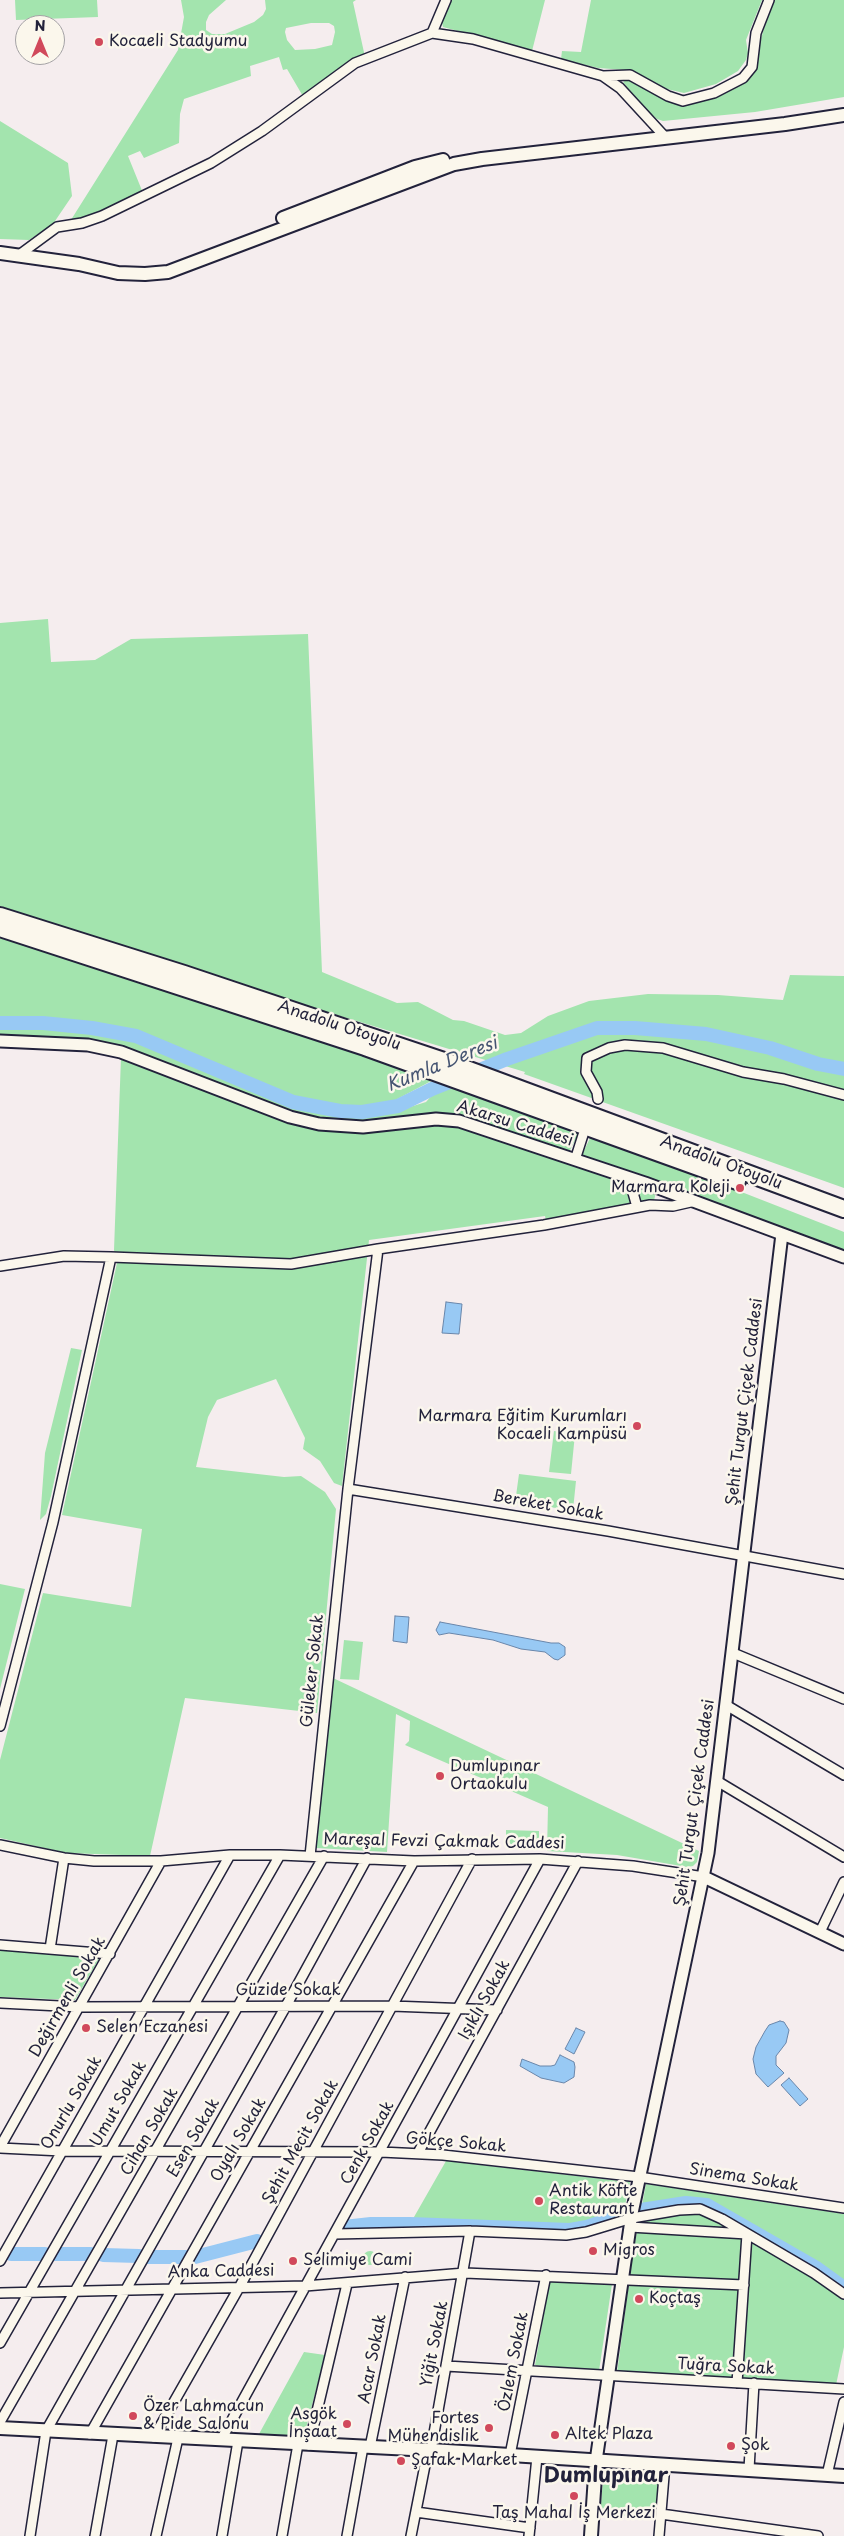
<!DOCTYPE html>
<meta charset="utf-8">
<style>
body{margin:0}
#map{position:relative;width:844px;height:2536px;overflow:hidden;background:#f5edee;font-family:"Playpen Sans",sans-serif}
canvas{display:block}
.north{position:absolute;left:15px;top:15px;width:50px;height:50px;box-sizing:border-box;background:#fbf7ec;border:1px solid #a4a2a5;border-radius:50%;rotate:0deg;font-size:14px;font-weight:700;line-height:20px;text-align:center;color:#22223b}
.north::after{content:'';display:block;margin:auto;width:18px;height:22px;background:#d1495b;clip-path:polygon(50% 0,100% 100%,50% 72%,0 100%)}
</style>
<div id="map">
<canvas width="844" height="2536"></canvas>
<div class="north">N</div>
</div>
<script>
const ctx = document.querySelector('canvas').getContext('2d');
ctx.lineJoin = 'round';
function fill(path, color) {
  ctx.fillStyle = color;
  ctx.fill(path, 'evenodd');
}
function poly(rows) {
  const path = new Path2D();
  for (const r of rows) {
    if (r.length === 3) {
      path.moveTo(r[0] + r[2], r[1]);
      path.arc(r[0], r[1], r[2], 0, 2 * Math.PI);
      continue;
    }
    path.moveTo(r[0], r[1]);
    for (let i = 2; i < r.length; i += 2) path.lineTo(r[i], r[i + 1]);
  }
  return path;
}
function stroke(path, color, width, dash) {
  ctx.strokeStyle = color;
  ctx.lineWidth = width;
  ctx.lineCap = dash ? 'butt' : 'round';
  ctx.setLineDash(dash || []);
  ctx.stroke(path);
}
function label(font, color, halo, rows, align = 'center') {
  ctx.font = font + ' "Playpen Sans",sans-serif';
  ctx.lineWidth = 5;
  ctx.setLineDash([]);
  ctx.textBaseline = 'middle';
  ctx.strokeStyle = halo;
  ctx.fillStyle = color;
  for (const [text, x, y, turn = 0] of rows) {
    ctx.save();
    ctx.translate(x, y);
    ctx.rotate((+turn || 0) * Math.PI / 180);
    ctx.textAlign = isNaN(turn) ? turn : align;
    if (halo) ctx.strokeText(text, 0, 0);
    ctx.fillText(text, 0, 0);
    ctx.restore();
  }
}
const green = poly([
 [15,0,97,0,98,17,16,20],
 [181,0,226,0,209,15,206,22,206,30,212,34,225,34,254,22,263,15,266,9,265,0,356,0,353,2,365,57,304,98,287,69,283,70,279,57,250,66,251,76,184,99,180,114,179,143,144,158,140,151,128,156,143,193,111,208,69,223,178,50,184,17],
 [311,23,329,23,334,26,335,32,332,45,315,49,295,50,287,40,285,32,286,28],
 [449,0,545,0,532,51,443,27,441,18],
 [591,0,762,0,746,40,748,53,746,60,738,71,716,84,684,93,658,87,626,70,598,68,561,59,562,51,581,52],
 [772,0,844,0,844,97,755,112,663,121,657,119,643,107,623,82,628,79,665,98,711,94,753,67],
 [0,121,68,163,72,196,53,224,29,240,0,239],
 [48,619,51,662,95,660,131,639,308,634,322,972,397,1003,418,1002,453,1020,464,1021,505,1035,521,1033,548,1016,589,1001,648,994,718,995,783,1000,790,975,844,976,844,1188,524,1074,525,1072,284,999,0,906,0,623],
 [0,938,130,978,435,1079,388,1104,364,1107,334,1107,286,1094,140,1032,66,1020,0,1018],
 [39,1027,106,1034,147,1045,250,1088,274,1100,295,1108,324,1114,353,1116,384,1115,426,1102,433,1094,452,1088,579,1133,569,1152,455,1115,440,1113,357,1123,320,1119,298,1114,121,1052,0,1041,0,1028],
 [121,1057,283,1121,319,1131,367,1133,446,1124,656,1192,653,1205,547,1225,545,1216,369,1240,342,1486,334,1483,320,1461,303,1449,305,1438,276,1379,217,1400,208,1417,196,1467,284,1477,301,1476,325,1492,336,1509,317,1713,185,1698,150,1856,66,1853,0,1838,0,1760,43,1593,131,1607,142,1529,62,1515,117,1263,114,1250],
 [590,1138,739,1191,844,1232,844,1250,582,1155],
 [71,1348,82,1350,51,1496,46,1514,40,1520,45,1453],
 [554,1431,575,1434,571,1474,549,1472],
 [519,1474,576,1481,573,1510,515,1503],
 [0,1584,25,1589,0,1689],
 [344,1640,363,1642,359,1680,340,1679],
 [333,1678,699,1851,697,1862,693,1866,687,1867,617,1855,547,1851,548,1807,405,1745,409,1741,410,1721,396,1714,387,1852,316,1848],
 [506,1830,539,1831,539,1848,506,1848],
 [0,1949,100,1957,75,2000,0,1997],
 [446,2161,630,2182,623,2215,587,2227,570,2230,410,2224],
 [646,2184,844,2214,844,2347,836,2385,617,2373,633,2253],
 [370,2258,7],
 [550,2279,612,2284,599,2371,535,2365],
 [304,2352,325,2355,304,2436,259,2434],
 [624,2470,659,2472,655,2519,600,2514,603,2481,613,2473]
]);
const water = poly([
 [446,1302,462,1304,459,1334,442,1333,446,1302],
 [395,1616,409,1617,407,1643,393,1641,395,1616],
 [440,1622,551,1643,559,1643,565,1647,565,1655,558,1660,554,1659,545,1652,521,1649,493,1640,449,1633,439,1635,436,1630,440,1622],
 [780,2021,784,2022,789,2030,786,2043,776,2056,776,2065,784,2073,768,2087,756,2074,753,2059,756,2047,765,2031,769,2025,780,2021],
 [576,2028,585,2032,574,2054,565,2049,576,2028],
 [560,2055,574,2062,575,2067,574,2077,564,2083,541,2078,520,2066,522,2059,540,2066,551,2066,555,2065,560,2055],
 [789,2078,808,2099,800,2106,781,2085,789,2078]
]);
const river = poly([
 [0,1023,43,1023,92,1028,136,1036,293,1102,340,1111,362,1112,398,1106,432,1089,507,1059,597,1028,635,1028,706,1034,770,1048,818,1064,844,1069],
 [641,2210,686,2203,707,2205,815,2267,844,2288],
 [344,2227,371,2224,410,2224,570,2230,587,2227,623,2215],
 [11,2254,45,2254],
 [55,2254,91,2254],
 [103,2255,139,2256],
 [148,2257,186,2257],
 [195,2257,257,2241]
]);
const minor = poly([
 [432,33,473,39,603,76,620,88,666,138],
 [603,76,630,75,668,96,683,101,714,93,743,78,752,67,756,33,769,0],
 [19,255,57,227,82,223,102,216,211,163,262,131,355,63,432,33,446,0],
 [598,1099,597,1092,586,1072,587,1058,609,1048,625,1045,663,1048,743,1072,784,1079,844,1095],
 [575,1160,583,1135],
 [623,1176,630,1182,637,1207],
 [111,1257,291,1264,378,1249],
 [0,1266,64,1256,111,1257,53,1522,0,1726],
 [348,1489,608,1531,844,1574],
 [733,1653,844,1699],
 [726,1705,844,1775],
 [717,1781,844,1857],
 [0,1845,64,1858,94,1861,161,1861,230,1855,280,1855,414,1861,540,1859,633,1866,704,1877],
 [310,1856,348,1489,378,1249,544,1225,650,1205,673,1206,695,1201],
 [820,1932,844,1882],
 [0,1945,110,1954],
 [50,1949,64,1858],
 [0,2003,80,2007,392,2006,497,2010],
 [0,2147,161,1861],
 [0,2148,62,2151,381,2152,443,2155,639,2177,844,2208],
 [418,2153,578,1861],
 [630,2227,747,2234,737,2383],
 [335,2234,470,2231,566,2235,586,2232,632,2218,679,2210,700,2209,722,2219,814,2273,844,2294],
 [0,2261,230,1855],
 [0,2293,305,2286,465,2273,744,2285],
 [0,2343,280,1855],
 [446,2366,844,2389],
 [0,2422,324,1856],
 [90,2434,414,1861],
 [154,2437,240,2286,472,1859],
 [221,2440,540,1859],
 [309,2445,347,2284],
 [370,2447,405,2277],
 [431,2450,470,2231],
 [510,2455,546,2275],
 [749,2469,754,2383],
 [827,2475,844,2402],
 [416,2512,530,2528],
 [661,2514,818,2536],
 [30,2536,46,2431,286,2006,367,1858],
 [95,2536,113,2435],
 [156,2536,178,2438],
 [222,2536,238,2441],
 [282,2536,298,2444],
 [347,2536,363,2447],
 [411,2536,428,2450],
 [529,2536,537,2457],
 [659,2536,665,2464]
]);
const tertiary = poly([
 [0,1041,88,1045,121,1052,290,1117,319,1124,363,1127,436,1119,459,1121,645,1183,844,1257],
 [704,1877,844,1944],
 [596,2461,632,2213,708,1853,782,1234]
]);
const secondary = poly([
 [283,218,415,167,443,160],
 [0,253,79,264,118,273,145,274,168,272,454,164,482,159,785,124,844,115],
 [0,2428,431,2450,844,2476],
 [591,2536,596,2461]
]);
const motorway = poly([
 [0,916,184,974,450,1063,844,1209],
 [0,928,365,1047,737,1181]
]);
const markers = [
 [99,42,5,"#d1495b"],
 [740,1188,5,"#d1495b"],
 [637,1426,5,"#d1495b"],
 [440,1776,5,"#d1495b"],
 [86,2028,5,"#d1495b"],
 [539,2201,5,"#d1495b"],
 [593,2251,5,"#d1495b"],
 [293,2261,5,"#d1495b"],
 [639,2299,5,"#d1495b"],
 [133,2416,5,"#d1495b"],
 [347,2424,5,"#d1495b"],
 [489,2428,5,"#d1495b"],
 [555,2435,5,"#d1495b"],
 [731,2446,5,"#d1495b"],
 [401,2461,5,"#d1495b"],
 [574,2496,5,"#d1495b"]
];
const poiNames = [
 ["Kocaeli Stadyumu",109,42],
 ["Marmara Koleji",730,1188,"right"],
 ["Marmara Eğitim Kurumları",627,1417,"right"],
 ["Kocaeli Kampüsü",627,1435,"right"],
 ["Dumlupınar",450,1767],
 ["Ortaokulu",450,1785],
 ["Selen Eczanesi",96,2028],
 ["Antik Köfte",549,2192],
 ["Restaurant",549,2210],
 ["Migros",603,2251],
 ["Selimiye Cami",303,2261],
 ["Koçtaş",649,2299],
 ["Özer Lahmacun",143,2407],
 ["& Pide Salonu",143,2425],
 ["Asgök",337,2415,"right"],
 ["İnşaat",337,2433,"right"],
 ["Fortes",479,2419,"right"],
 ["Mühendislik",479,2437,"right"],
 ["Altek Plaza",565,2435],
 ["Şok",741,2446],
 ["Şafak Market",411,2461],
 ["Taş Mahal İş Merkezi",574,2514,"center"]
];
const streetNames = [
 ["Anadolu Otoyolu",339,1026,18],
 ["Akarsu Caddesi",515,1124,17],
 ["Anadolu Otoyolu",721,1163,20],
 ["Şehit Turgut Çiçek Caddesi",745,1402,-83],
 ["Bereket Sokak",548,1506,10],
 ["Güleker Sokak",313,1671,-84],
 ["Şehit Turgut Çiçek Caddesi",695,1803,-82],
 ["Mareşal Fevzi Çakmak Caddesi",444,1842,1],
 ["Güzide Sokak",288,1991],
 ["Değirmenli Sokak",68,1997,-60],
 ["Işıklı Sokak",485,2000,-61],
 ["Onurlu Sokak",72,2103,-60],
 ["Umut Sokak",119,2104,-60],
 ["Cihan Sokak",150,2132,-60],
 ["Esen Sokak",194,2138,-60],
 ["Oyalı Sokak",239,2140,-60],
 ["Şehit Mecit Sokak",301,2142,-61],
 ["Cenk Sokak",368,2143,-61],
 ["Gökçe Sokak",456,2143,5],
 ["Sinema Sokak",744,2178,9],
 ["Anka Caddesi",221,2272,-1],
 ["Yiğit Sokak",435,2344,-79],
 ["Acar Sokak",373,2359,-79],
 ["Özlem Sokak",514,2362,-79],
 ["Tuğra Sokak",726,2367,3]
];
const waterNames = [
 ["Kumla Deresi",442,1065,-22]
];
const districtNames = [
 ["Dumlupınar",606,2476]
];
fill(green, '#a3e4ae');
fill(water, '#98c9f4');
stroke(water, '#6986aa', 1);
stroke(river, '#98c9f4', 14);
stroke(minor, '#22223b', 12);
stroke(tertiary, '#22223b', 15);
stroke(secondary, '#22223b', 16);
stroke(motorway, '#22223b', 20);
stroke(minor, '#fbf7ec', 9);
stroke(tertiary, '#fbf7ec', 11);
stroke(secondary, '#fbf7ec', 12);
stroke(motorway, '#fbf7ec', 16);
for (const [x, y, r, color] of markers) {
  const dot = new Path2D();
  dot.arc(x, y, r, 0, 2 * Math.PI);
  ctx.fillStyle = color;
  ctx.fill(dot);
  stroke(dot, '#fbf7ec', 2);
}
label('16px', '#22223b', '#fbf7ec', poiNames, 'left');
label('16px', '#22223b', '#fbf7ec', streetNames);
label('italic 18px', '#455472', '#fbf7ec', waterNames);
label('bold 21px', '#22223b', '#fbf7ec', districtNames);
</script>
